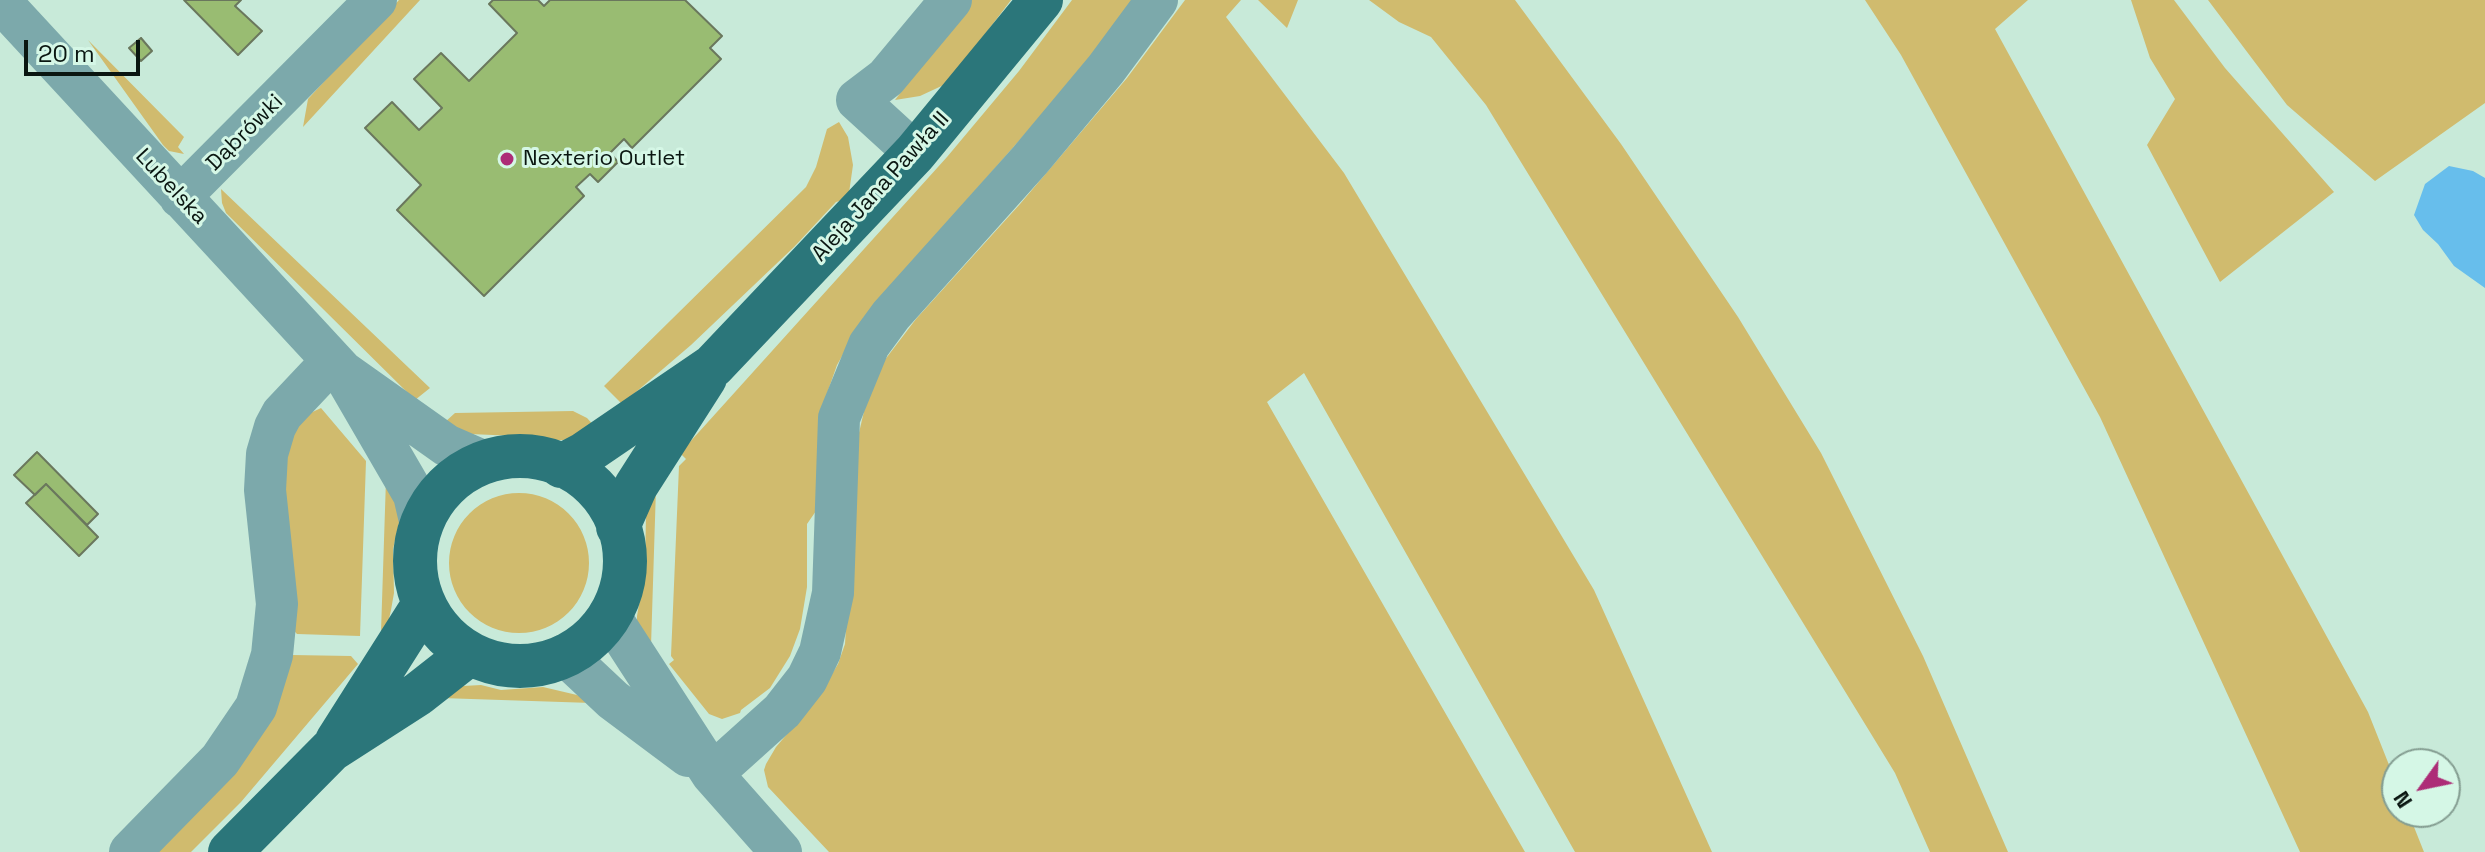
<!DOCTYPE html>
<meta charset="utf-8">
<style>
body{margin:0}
#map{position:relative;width:2485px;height:852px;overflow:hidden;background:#c8ead9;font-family:"Space Grotesk",sans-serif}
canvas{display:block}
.north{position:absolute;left:2381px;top:748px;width:80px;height:80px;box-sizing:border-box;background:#d5f7e6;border:2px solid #849d91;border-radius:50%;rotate:237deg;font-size:22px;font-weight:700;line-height:32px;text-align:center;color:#0a1611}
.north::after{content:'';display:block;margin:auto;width:28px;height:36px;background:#ad2c77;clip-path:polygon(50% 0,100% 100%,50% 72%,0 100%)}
.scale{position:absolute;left:24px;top:40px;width:116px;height:36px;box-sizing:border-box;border:4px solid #0a1611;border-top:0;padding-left:10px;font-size:24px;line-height:28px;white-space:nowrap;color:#0a1611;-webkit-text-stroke:6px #d5f7e6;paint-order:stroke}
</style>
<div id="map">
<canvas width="2485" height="852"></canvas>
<div class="north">N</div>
<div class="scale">20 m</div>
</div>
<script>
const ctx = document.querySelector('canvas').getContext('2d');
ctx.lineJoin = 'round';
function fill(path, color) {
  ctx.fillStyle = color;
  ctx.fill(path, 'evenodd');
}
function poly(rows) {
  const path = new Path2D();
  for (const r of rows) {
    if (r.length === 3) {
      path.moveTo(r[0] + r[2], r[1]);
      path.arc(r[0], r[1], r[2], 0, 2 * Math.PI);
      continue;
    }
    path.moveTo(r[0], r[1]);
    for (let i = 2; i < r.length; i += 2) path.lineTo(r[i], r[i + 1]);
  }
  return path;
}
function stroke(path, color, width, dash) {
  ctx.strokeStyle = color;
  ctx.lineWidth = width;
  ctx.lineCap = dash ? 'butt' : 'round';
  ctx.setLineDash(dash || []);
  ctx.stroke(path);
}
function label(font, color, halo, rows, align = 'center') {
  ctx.font = font + ' "Space Grotesk",sans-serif';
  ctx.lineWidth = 6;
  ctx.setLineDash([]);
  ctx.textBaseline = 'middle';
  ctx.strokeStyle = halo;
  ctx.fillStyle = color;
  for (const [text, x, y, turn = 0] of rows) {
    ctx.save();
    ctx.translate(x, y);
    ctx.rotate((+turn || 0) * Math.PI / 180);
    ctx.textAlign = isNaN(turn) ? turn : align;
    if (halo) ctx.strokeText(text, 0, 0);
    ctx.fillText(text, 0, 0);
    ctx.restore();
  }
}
const green = poly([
 [399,0,420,0,303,127,308,99],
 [971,0,1011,0,948,83,920,96,895,100],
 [1072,0,1132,0,1076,76,864,317,837,365,823,405,816,511,807,524,807,587,800,629,790,656,770,688,741,710,740,713,722,719,709,714,669,664,674,660,671,656,679,466,686,459,680,453,947,157,1019,71],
 [1185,0,1241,0,1226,17,1344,173,1594,590,1712,852,1575,852,1304,373,1267,402,1525,852,829,852,768,787,764,770,766,764,776,747,817,699,838,664,845,644,858,437,865,407,884,361,916,319,1020,204,1127,78],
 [1258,0,1298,0,1287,28],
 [1369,0,1515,0,1621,144,1738,317,1821,453,1923,656,2008,852,1930,852,1895,773,1486,105,1431,37,1399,22],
 [1865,0,2028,0,1995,29,2368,712,2397,785,2397,812,2408,812,2424,852,2300,852,2100,417,1901,55],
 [2131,0,2174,0,2225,68,2334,192,2220,282,2147,145,2175,99,2150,58],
 [2208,0,2485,0,2485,103,2375,181,2287,105],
 [88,40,184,137,178,147,184,154,169,151,163,145],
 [839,122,848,137,853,165,849,193,846,199,836,202,794,247,691,345,622,404,604,386,806,187,816,167,827,129],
 [221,189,430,388,415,400,226,213,222,203],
 [321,408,366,461,360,636,297,634,287,623,278,455,304,416],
 [573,411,587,418,597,429,574,439,551,441,516,436,470,434,445,422,455,413],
 [386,479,399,504,399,523,393,549,394,593,391,610,387,628,381,632],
 [656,488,651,646,637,627,637,616,645,570,646,514],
 [519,563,70],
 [292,655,351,656,358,664,241,802,191,852,150,852],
 [481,685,501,690,543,687,577,695,592,703,441,698,463,686]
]);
const water = poly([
 [2449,166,2473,171,2485,178,2485,288,2454,266,2438,244,2423,230,2414,215,2425,184]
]);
const building = poly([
 [184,0,241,0,235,6,262,31,238,55,184,0],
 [493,0,538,0,544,6,550,0,685,0,722,36,710,48,721,59,632,148,624,139,610,153,618,162,598,182,590,174,576,187,584,196,484,296,397,210,421,185,365,128,392,102,419,130,442,108,414,79,441,53,469,81,517,33,489,4,493,0],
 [141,38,152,51,141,61,129,48,141,38],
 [37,452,98,514,87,525,46,484,35,495,14,475,37,452],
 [46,484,98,537,79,556,26,503,46,484]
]);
const minor = poly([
 [0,1,343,372,446,445,485,462],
 [915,153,857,100,886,78,951,0],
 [180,197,376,0],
 [349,383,414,495,421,525],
 [609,615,712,774,781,852],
 [565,655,613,700,688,756],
 [712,774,782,711,807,679,820,652,833,593,839,418,869,345,891,315,1030,160,1106,69,1157,0],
 [130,852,220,760,256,707,272,655,277,604,265,490,267,454,275,427,282,414,332,361]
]);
const major = poly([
 [520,561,105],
 [561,466,584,454,713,366,915,153,1041,0],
 [618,527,636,486,705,378],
 [337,741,424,604],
 [230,852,331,750,418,694,469,654]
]);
const markers = [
 [507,159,8,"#ad2c77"]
];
const streetNames = [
 ["Dąbrówki",245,133,-45],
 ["Lubelska",171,187,47],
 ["Aleja Jana Pawła II",881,187,-48]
];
const poiNames = [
 ["Nexterio Outlet",523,159]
];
fill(green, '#d0bb6e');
fill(water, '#67beec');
fill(building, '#99bc72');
stroke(building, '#6a775d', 2);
stroke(minor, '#7ca9ab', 42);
stroke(major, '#2b767a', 44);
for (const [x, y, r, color] of markers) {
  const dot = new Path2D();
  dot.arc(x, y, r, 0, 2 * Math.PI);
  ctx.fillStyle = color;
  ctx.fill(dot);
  stroke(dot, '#d5f7e6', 3);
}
label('22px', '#0a1611', '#d5f7e6', streetNames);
label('22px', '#0a1611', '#d5f7e6', poiNames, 'left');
</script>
